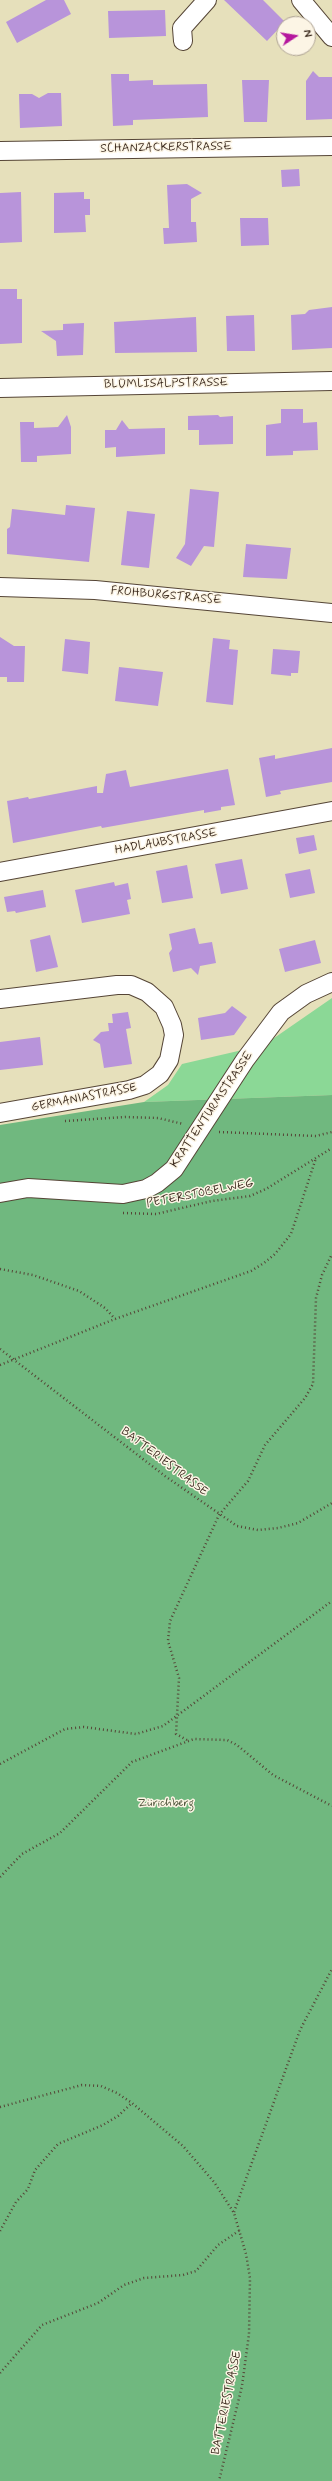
<!DOCTYPE html>
<meta charset="utf-8">
<style>
body{margin:0}
#map{position:relative;width:332px;height:2481px;overflow:hidden;background:#e6e0bb;font-family:Mynerve,sans-serif}
canvas{display:block}
.north{position:absolute;left:276px;top:16px;width:40px;height:40px;box-sizing:border-box;background:#fcf5e5;border:1px solid #afa495;border-radius:50%;rotate:78deg;font-size:11px;font-weight:700;line-height:16px;text-align:center;color:#3b2a1e}
.north::after{content:'';display:block;margin:auto;width:14px;height:18px;background:#b5179e;clip-path:polygon(50% 0,100% 100%,50% 72%,0 100%)}
</style>
<div id="map">
<canvas width="332" height="2481"></canvas>
<div class="north">N</div>
</div>
<script>
const ctx = document.querySelector('canvas').getContext('2d');
ctx.lineJoin = 'round';
function fill(path, color) {
  ctx.fillStyle = color;
  ctx.fill(path, 'evenodd');
}
function poly(rows) {
  const path = new Path2D();
  for (const r of rows) {
    path.moveTo(r[0], r[1]);
    for (let i = 2; i < r.length; i += 2) path.lineTo(r[i], r[i + 1]);
  }
  return path;
}
function stroke(path, color, width, dash) {
  ctx.strokeStyle = color;
  ctx.lineWidth = width;
  ctx.lineCap = dash ? 'butt' : 'round';
  ctx.setLineDash(dash || []);
  ctx.stroke(path);
}
function label(font, color, halo, rows, align = 'center') {
  ctx.font = font + ' Mynerve,sans-serif';
  ctx.lineWidth = 3;
  ctx.setLineDash([]);
  ctx.textBaseline = 'middle';
  ctx.strokeStyle = halo;
  ctx.fillStyle = color;
  for (const [text, x, y, turn = 0] of rows) {
    ctx.save();
    ctx.translate(x, y);
    ctx.rotate((+turn || 0) * Math.PI / 180);
    ctx.textAlign = isNaN(turn) ? turn : align;
    if (halo) ctx.strokeText(text, 0, 0);
    ctx.fillText(text, 0, 0);
    ctx.restore();
  }
}
const green = poly([
 [332,998,332,1095,144,1102,168,1085,182,1064,264,1045]
]);
const forest = poly([
 [332,1095,332,2481,0,2481,0,1125,144,1102]
]);
const building = poly([
 [46,0,64,0,71,14,17,43,6,22],
 [224,0,263,0,285,22,267,41],
 [165,10,166,36,109,38,108,11],
 [313,71,319,77,332,77,332,119,306,120,306,81],
 [111,74,129,74,129,81,153,80,153,85,207,84,208,117,133,120,133,125,113,126],
 [242,80,269,80,267,122,244,122],
 [48,93,61,93,62,126,20,128,19,94,32,94,39,98],
 [299,169,300,186,282,187,281,170],
 [187,184,202,193,191,199,191,222,196,222,197,242,164,244,163,228,169,228,167,185],
 [21,192,22,242,0,243,0,193],
 [84,192,84,199,90,199,90,215,85,215,86,232,54,233,54,193],
 [240,218,268,218,269,245,241,246],
 [0,289,17,289,17,299,22,299,22,343,0,344],
 [332,307,332,348,292,350,291,315,305,314,309,310],
 [254,315,255,351,227,351,226,316],
 [196,317,197,352,115,353,114,322],
 [84,323,83,355,57,356,56,341,41,331,63,330,63,324],
 [281,409,303,409,303,423,317,422,318,450,293,451,293,455,266,456,266,425,281,423],
 [67,415,71,427,71,454,37,456,37,462,21,462,20,422,34,422,34,428,58,427],
 [218,415,220,417,233,416,233,444,199,445,199,430,188,430,188,416],
 [122,420,129,429,165,428,165,454,116,457,116,447,105,448,105,430,116,430],
 [190,489,219,492,214,547,204,546,191,566,176,558,185,544],
 [66,505,95,508,89,562,7,554,7,529,10,527,12,509,65,515],
 [127,511,155,514,149,568,121,565],
 [246,544,291,548,287,579,243,577],
 [0,637,14,646,25,646,24,682,7,682,7,677,0,677],
 [213,638,230,640,229,649,238,650,233,705,206,702],
 [65,639,90,642,88,674,62,671],
 [273,649,300,651,298,673,291,673,291,676,271,674],
 [119,667,163,672,158,706,115,701],
 [332,748,332,782,280,791,281,794,266,797,259,758,275,755,275,759],
 [228,769,235,805,221,807,221,810,204,813,204,810,102,828,101,826,13,843,7,801,28,797,29,799,97,786,97,793,103,793,106,774,126,770,130,787],
 [314,835,317,850,299,854,296,838],
 [242,859,248,889,221,894,215,864],
 [187,865,193,898,162,903,156,871],
 [310,869,315,893,290,898,285,874],
 [114,882,115,886,128,883,131,899,127,900,130,914,82,923,75,890],
 [43,890,46,907,16,913,15,911,7,912,4,897],
 [195,928,199,944,212,942,216,963,200,966,198,975,191,968,173,972,169,953,172,949,169,934],
 [50,935,58,967,36,972,30,940],
 [315,940,321,963,285,972,279,949],
 [232,1006,247,1017,234,1035,201,1040,198,1018,225,1013],
 [128,1012,131,1028,126,1029,132,1064,104,1068,100,1044,93,1040,101,1032,109,1031,108,1023,113,1023,112,1014],
 [40,1037,43,1065,0,1070,0,1042]
]);
const path = poly([
 [65,1121,125,1117,158,1118,183,1124],
 [219,1132,316,1136,332,1132],
 [123,1213,156,1214,212,1201,250,1196,266,1189,332,1148],
 [0,1269,33,1275,79,1291,105,1308,115,1319],
 [0,1349,165,1476,237,1526,258,1530,278,1528,298,1523,332,1503],
 [0,1365,115,1319,251,1271,264,1263,275,1254,291,1234,316,1158],
 [187,1740,176,1734,179,1678,168,1641,170,1621,219,1515,248,1481,265,1445,305,1398,313,1384,316,1298,322,1275,332,1254],
 [0,1764,65,1729,84,1727,136,1734,163,1726,332,1601],
 [0,1877,22,1854,60,1833,132,1762,194,1739,227,1740,237,1745,273,1775,332,1806],
 [0,2107,82,2085,101,2086,117,2093,132,2103,183,2146,214,2182,234,2213,246,2254,250,2278,249,2334,242,2386,219,2481],
 [234,2212,300,2030,332,1969],
 [0,2231,16,2202,28,2189,35,2170,58,2144,103,2125,118,2116,132,2103],
 [0,2373,42,2325,98,2303,124,2285,144,2278,183,2275,196,2271,218,2245,240,2230]
]);
const minor = poly([
 [301,0,332,37],
 [183,41,182,28,207,0],
 [0,151,332,146],
 [0,388,332,381],
 [0,587,95,590,332,613],
 [0,872,332,811],
 [0,999,117,985,131,985,147,992,164,1007,172,1025,174,1035,169,1060,160,1074,145,1085,129,1090,0,1113],
 [0,1193,28,1188,123,1194,146,1189,157,1183,174,1169,245,1060,281,1012,306,994,332,982]
]);
const streetNames = [
 ["SCHANZACKERSTRASSE",166,148,-1],
 ["BLÜMLISALPSTRASSE",166,384,-1],
 ["FROHBURGSTRASSE",166,596,5],
 ["HADLAUBSTRASSE",166,842,-10],
 ["GERMANIASTRASSE",84,1098,-11],
 ["KRATTENTURMSTRASSE",212,1110,-56],
 ["PETERSTOBELWEG",200,1194,-11],
 ["BATTERIESTRASSE",164,1462,37],
 ["BATTERIESTRASSE",227,2403,-78]
];
const parkNames = [
 ["Zürichberg",166,1803]
];
fill(green, '#8bd896');
fill(forest, '#70b87f');
fill(building, '#b894da');
stroke(minor, '#554536', 20);
stroke(path, '#554536', 2.5, [1, 3]);
stroke(minor, '#fff', 18);
label('12px', '#3b2a1e', '#fcf5e5', streetNames);
label('12px', '#4f563c', '#fcf5e5', parkNames);
</script>
